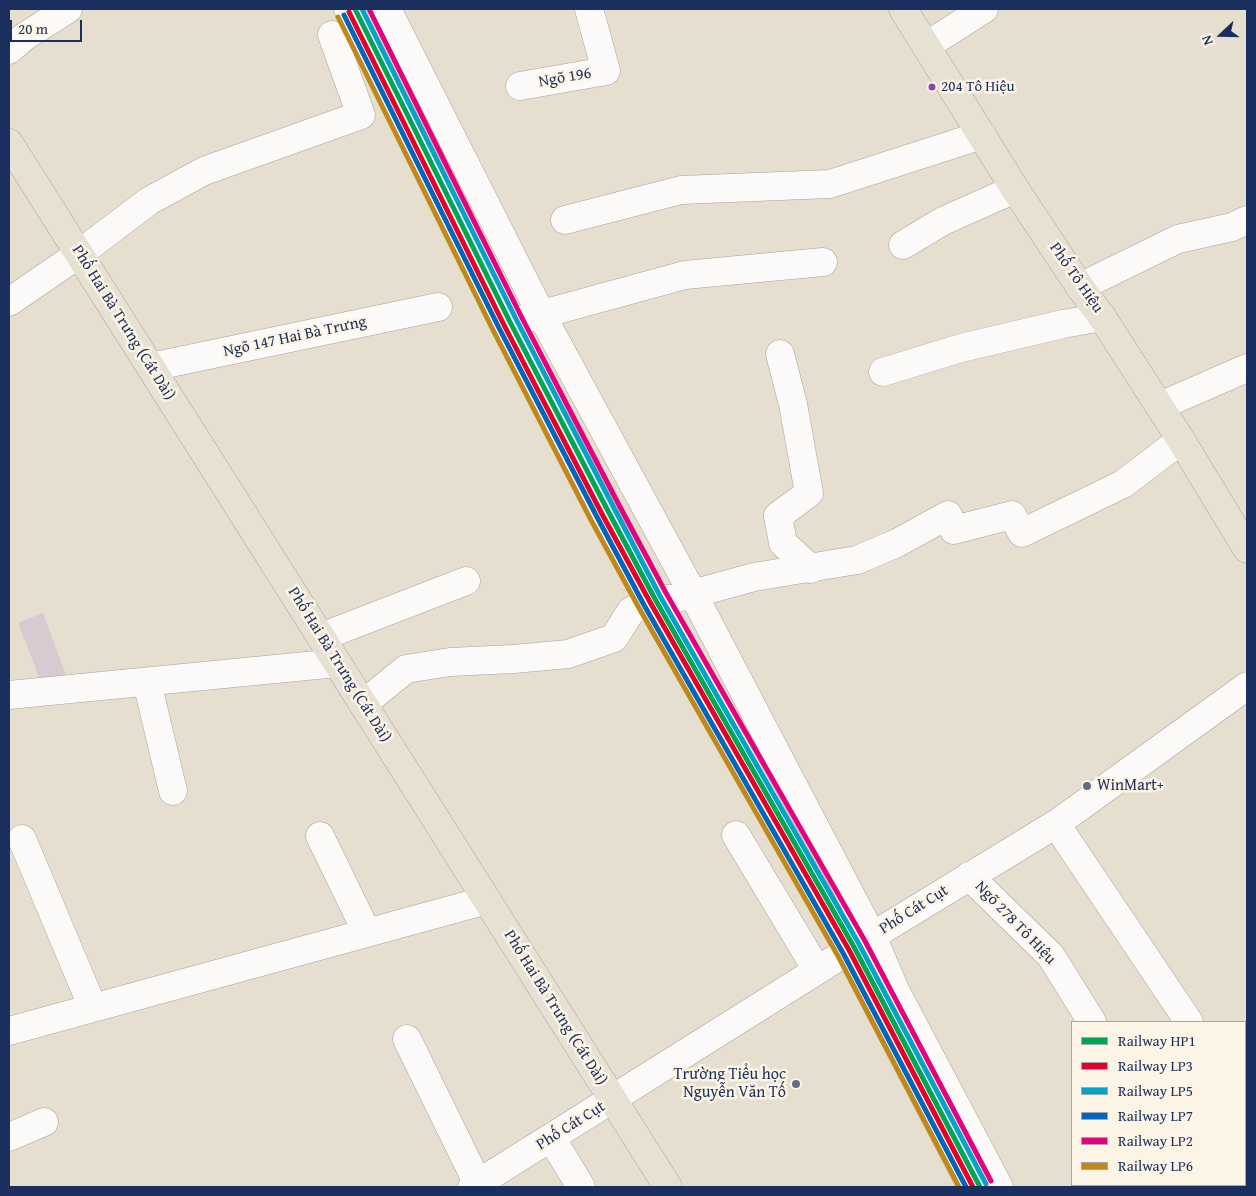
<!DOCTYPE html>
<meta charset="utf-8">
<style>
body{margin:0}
#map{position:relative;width:1256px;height:1196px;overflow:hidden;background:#e6dece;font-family:"Gentium Book Plus",serif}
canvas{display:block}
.frame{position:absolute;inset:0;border:10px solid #1b2f5e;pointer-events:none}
.legend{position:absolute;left:1071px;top:1021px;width:175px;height:165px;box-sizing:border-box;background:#fcf5e5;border:1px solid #a2a6af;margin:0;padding:6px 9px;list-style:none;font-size:15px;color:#1b2f5e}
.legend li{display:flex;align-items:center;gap:10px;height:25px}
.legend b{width:25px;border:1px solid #a2a6af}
.north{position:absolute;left:1196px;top:10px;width:50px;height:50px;-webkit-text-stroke:4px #fcf5e5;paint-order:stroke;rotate:249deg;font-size:14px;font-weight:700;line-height:20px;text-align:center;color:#1b2f5e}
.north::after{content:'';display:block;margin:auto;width:18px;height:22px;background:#1b2f5e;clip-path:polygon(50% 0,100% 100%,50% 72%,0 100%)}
.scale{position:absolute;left:10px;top:20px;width:72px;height:22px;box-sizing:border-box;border:2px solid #1b2f5e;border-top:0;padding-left:6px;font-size:15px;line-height:18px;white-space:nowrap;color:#1b2f5e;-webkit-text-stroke:4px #fcf5e5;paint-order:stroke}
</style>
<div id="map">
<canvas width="1256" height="1196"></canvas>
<div class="frame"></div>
<ul class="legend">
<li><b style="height:6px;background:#00a651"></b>Railway HP1</li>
<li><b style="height:6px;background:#e4002b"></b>Railway LP3</li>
<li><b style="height:6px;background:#01a3c8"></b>Railway LP5</li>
<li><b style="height:6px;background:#0065bd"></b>Railway LP7</li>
<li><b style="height:6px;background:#e5007d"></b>Railway LP2</li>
<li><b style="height:6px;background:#c08818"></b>Railway LP6</li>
</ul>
<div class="north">N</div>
<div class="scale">20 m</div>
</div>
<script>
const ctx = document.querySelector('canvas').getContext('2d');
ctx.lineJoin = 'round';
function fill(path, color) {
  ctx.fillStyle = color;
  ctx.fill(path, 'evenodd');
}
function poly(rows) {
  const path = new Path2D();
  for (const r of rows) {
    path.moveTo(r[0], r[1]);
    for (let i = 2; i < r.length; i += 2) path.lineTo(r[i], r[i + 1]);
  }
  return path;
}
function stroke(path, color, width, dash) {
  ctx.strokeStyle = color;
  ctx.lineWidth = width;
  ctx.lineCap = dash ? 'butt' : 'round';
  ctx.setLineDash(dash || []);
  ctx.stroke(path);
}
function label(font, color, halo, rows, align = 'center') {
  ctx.font = font + ' "Gentium Book Plus",serif';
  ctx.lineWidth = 5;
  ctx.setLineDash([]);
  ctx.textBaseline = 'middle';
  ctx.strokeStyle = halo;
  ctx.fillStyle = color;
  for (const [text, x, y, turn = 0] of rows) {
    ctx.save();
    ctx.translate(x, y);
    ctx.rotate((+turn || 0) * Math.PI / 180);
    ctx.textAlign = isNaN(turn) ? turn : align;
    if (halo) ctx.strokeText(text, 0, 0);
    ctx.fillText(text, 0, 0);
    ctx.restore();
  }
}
const building = poly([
 [43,613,67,678,43,687,18,623]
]);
const minor = poly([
 [348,9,602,511,849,951,972,1187],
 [387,9,541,314,693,594,872,936,895,990,999,1187],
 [926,46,984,9],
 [9,50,24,37,68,9],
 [520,86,606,71,589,9],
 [565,220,681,190,830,184,982,135],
 [903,245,943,221,1015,189],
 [1080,287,1178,239,1232,227,1247,220],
 [9,302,79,254,149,201,204,171,361,115,332,35],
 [524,319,685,275,823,262],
 [780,354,793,404,809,493,778,516,783,543,811,569],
 [151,367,438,307],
 [883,372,961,348,1063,324,1102,317],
 [1160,406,1247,368],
 [321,637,466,581],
 [147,682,173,791],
 [9,695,337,663],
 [363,704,406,669,450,662,514,659,568,654,614,638,631,611,655,599,674,599,754,577,857,560,897,543,948,515,954,530,1012,515,1022,533,1123,484,1181,440],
 [1056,824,1189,1022],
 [736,835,817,970],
 [320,836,367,933],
 [22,839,93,1008],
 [969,876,1051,956,1092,1022],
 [9,1031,487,900],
 [407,1039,478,1184],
 [9,1137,44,1122],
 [552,1139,581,1187],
 [1171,1185,1172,1187],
 [472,1187,872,936,1056,824,1247,686]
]);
const major = poly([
 [903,9,1015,189,1080,287,1102,317,1181,440,1247,549],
 [9,143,668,1187]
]);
const rail1 = poly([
 [355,9,510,322,608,511,655,599,854,947,980,1187]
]);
const rail2 = poly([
 [349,12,504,325,602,514,650,602,849,950,973,1187]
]);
const rail3 = poly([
 [362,9,516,319,614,508,660,596,859,944,986,1184]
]);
const rail4 = poly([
 [344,15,499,328,597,517,644,605,843,953,966,1187]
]);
const rail5 = poly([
 [369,9,521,316,619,505,666,593,865,941,991,1181]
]);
const rail6 = poly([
 [338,17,493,330,591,520,639,608,838,956,959,1187]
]);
const markers = [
 [932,87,4.5,"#8e44ad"],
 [1087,786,5,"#626c85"],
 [796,1084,5,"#626c85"]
];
const busNames = [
 ["204 Tô Hiệu",941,87]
];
const streetNames = [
 ["Ngõ 196",565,78,-10],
 ["Phố Tô Hiệu",1076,278,55],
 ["Phố Hai Bà Trưng (Cát Dài)",123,323,58],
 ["Ngõ 147 Hai Bà Trưng",295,337,-12],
 ["Phố Hai Bà Trưng (Cát Dài)",339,665,58],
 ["Phố Cát Cụt",914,910,-32],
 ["Ngõ 278 Tô Hiệu",1015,923,46],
 ["Phố Hai Bà Trưng (Cát Dài)",555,1008,58],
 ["Phố Cát Cụt",571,1126,-32]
];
const poiNames = [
 ["WinMart+",1097,786],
 ["Trường Tiểu học",786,1075,"right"],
 ["Nguyễn Văn Tố",786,1093,"right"]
];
fill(building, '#d8cad0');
stroke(minor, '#a5a39f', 29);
stroke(major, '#a5a39f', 29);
stroke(minor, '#fbfaf8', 28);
stroke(major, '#e6e1d3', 28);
stroke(rail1, '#00a651', 5);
stroke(rail2, '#e4002b', 5);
stroke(rail3, '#01a3c8', 5);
stroke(rail4, '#0065bd', 5);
stroke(rail5, '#e5007d', 5);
stroke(rail6, '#c08818', 5);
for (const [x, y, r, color] of markers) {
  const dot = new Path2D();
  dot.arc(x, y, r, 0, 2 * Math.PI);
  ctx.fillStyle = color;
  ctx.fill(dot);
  stroke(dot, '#fcf5e5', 2);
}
label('15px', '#1b2f5e', '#fcf5e5', busNames, 'left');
label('16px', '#1b2f5e', '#fcf5e5', streetNames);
label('16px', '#1b2f5e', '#fcf5e5', poiNames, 'left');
</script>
